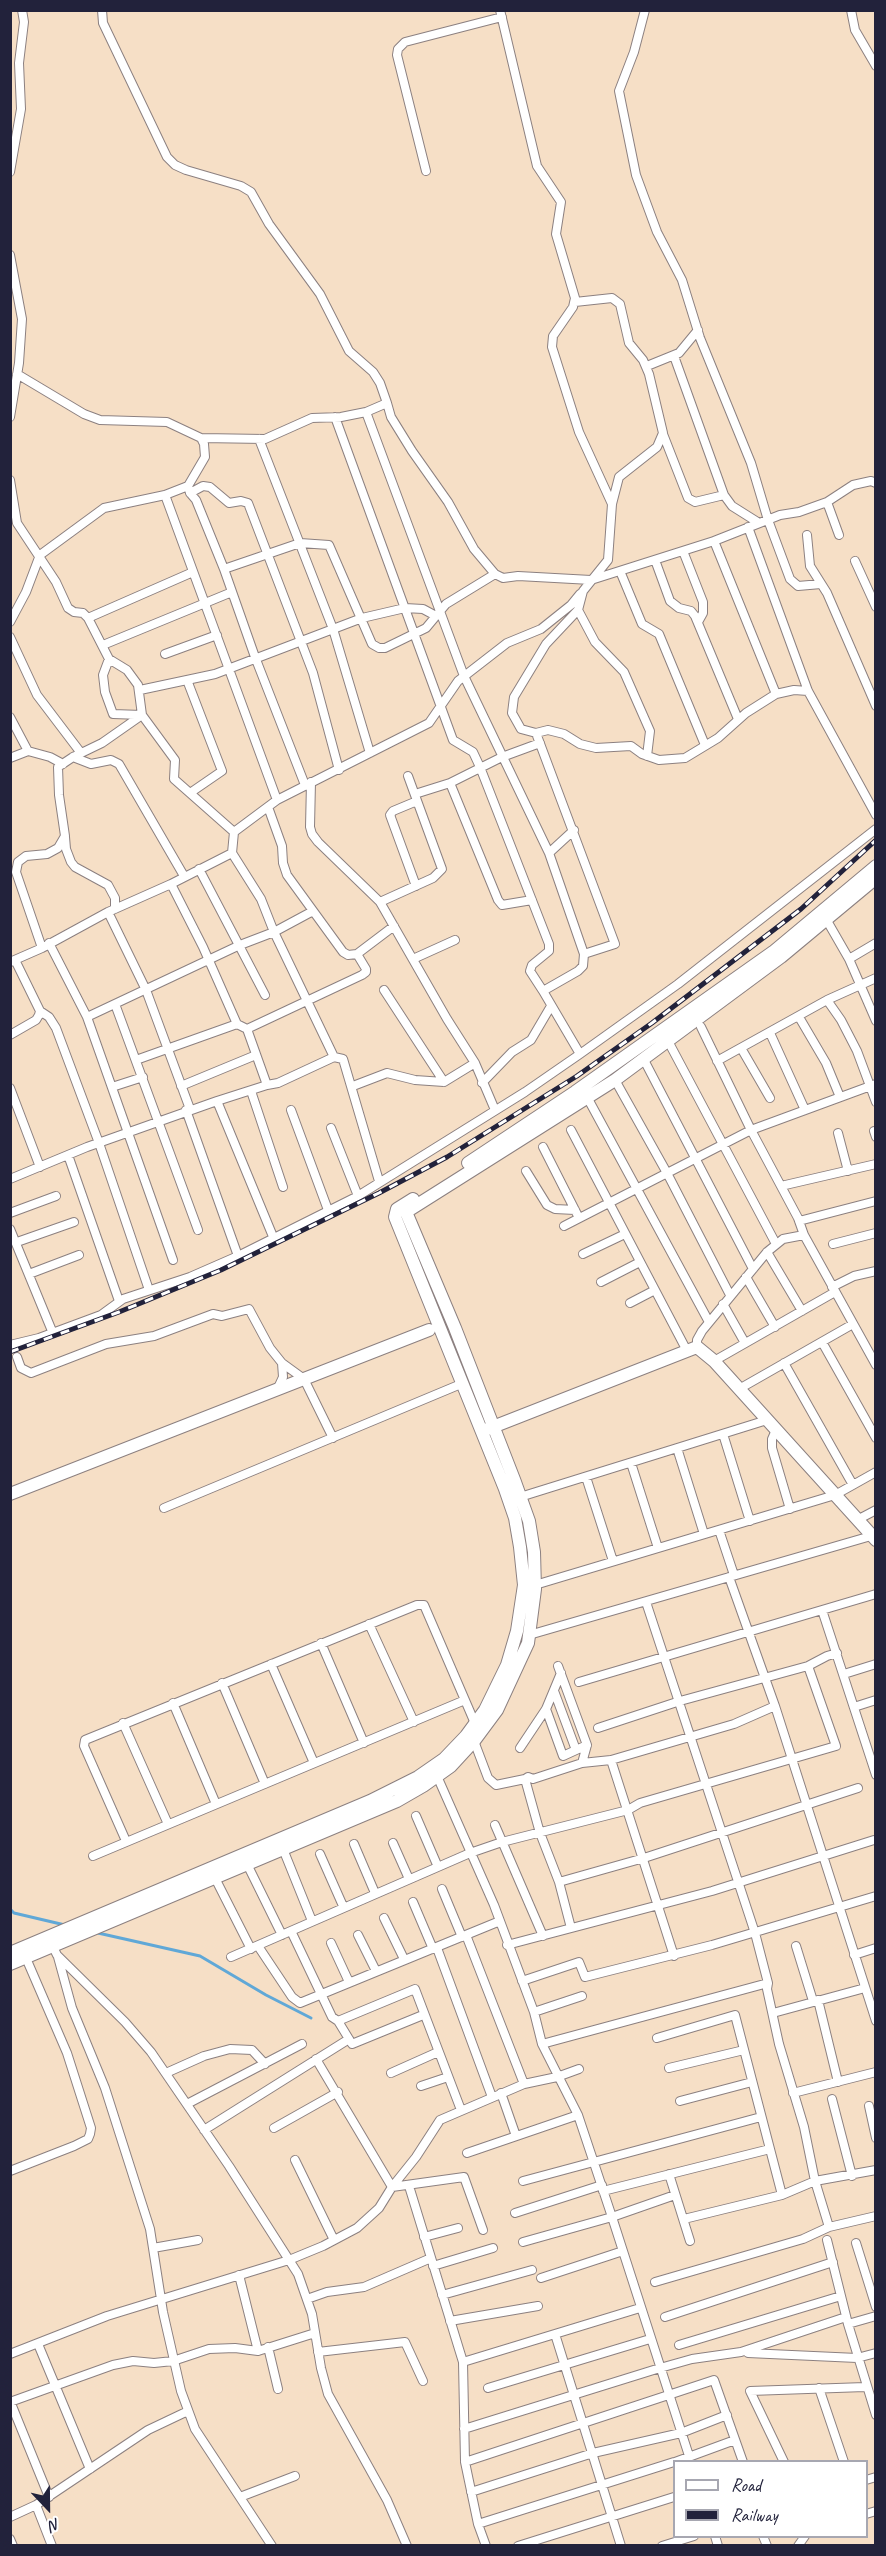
<!DOCTYPE html>
<style>
body{margin:0}
#map{position:relative;width:886px;height:2556px;overflow:hidden;background:#f6dfc6;font-family:Caveat,sans-serif}
canvas{display:block}
.frame{position:absolute;inset:0;border:12px solid #22223b;pointer-events:none}
.legend{position:absolute;left:673px;top:2460px;width:195px;height:78px;box-sizing:border-box;background:#fff;border:2px solid #a7a7b1;margin:0;padding:8px 10px;list-style:none;font-size:18px;color:#22223b}
.legend li{display:flex;align-items:center;gap:12px;height:30px}
.legend b{width:30px;border:2px solid #a7a7b1}
.north{position:absolute;left:18px;top:2478px;width:60px;height:60px;-webkit-text-stroke:4px #fff;paint-order:stroke;rotate:158deg;font-size:16px;font-weight:700;line-height:24px;text-align:center;color:#22223b}
.north::after{content:'';display:block;margin:auto;width:21px;height:27px;background:#22223b;clip-path:polygon(50% 0,100% 100%,50% 72%,0 100%)}
</style>
<div id="map">
<canvas width="886" height="2556"></canvas>
<div class="frame"></div>
<ul class="legend">
<li><b style="height:8px;background:#fff"></b>Road</li>
<li><b style="height:8px;background:#22223b"></b>Railway</li>
</ul>
<div class="north">N</div>
</div>
<script>
const ctx = document.querySelector('canvas').getContext('2d');
ctx.lineJoin = 'round';
function poly(rows) {
  const path = new Path2D();
  for (const r of rows) {
    path.moveTo(r[0], r[1]);
    for (let i = 2; i < r.length; i += 2) path.lineTo(r[i], r[i + 1]);
  }
  return path;
}
function stroke(path, color, width, dash) {
  ctx.strokeStyle = color;
  ctx.lineWidth = width;
  ctx.lineCap = dash ? 'butt' : 'round';
  ctx.setLineDash(dash || []);
  ctx.stroke(path);
}
const stream = poly([
 [10,1909,14,1913,65,1925],
 [98,1933,200,1956,266,1995,311,2018]
]);
const street = poly([
 [102,10,103,23,167,157,175,165,186,170,241,186,251,192,269,224,320,294,349,351,373,372,380,383,387,403,366,412,464,676,549,853],
 [500,10,537,166,561,202,556,234,575,298,573,307,553,336,552,347,579,432,612,504],
 [645,10,634,52,619,91,636,175,657,232,682,280,700,338,751,463,768,520,790,579,798,586,821,584],
 [851,10,855,30,876,66],
 [426,171,397,55,398,49,405,42,502,17],
 [10,172,21,109,19,63,24,22,22,10],
 [10,255,22,319,19,363,10,417],
 [575,302,612,298,620,304,629,343,643,360,649,374,663,433,657,447,619,477,612,504,608,560,583,591,578,610,546,644,514,697,512,713,521,729,536,733,548,730,564,734,580,744,596,748,631,746,642,754,659,760,685,758,718,738,746,713,776,694,794,690,808,691],
 [674,356,724,495,732,506,759,523],
 [647,366,679,353,698,330],
 [17,374,84,414,100,420,167,422,201,438,204,444,205,457,188,486,190,493,196,500,224,569,255,657,305,785],
 [387,403,391,417,412,451,448,502,474,549,495,574,503,578,518,576,591,580,714,541,780,515,799,512,827,502,853,485,871,481,876,483],
 [335,417,453,740,473,752,480,767,549,944,549,951,532,965,530,971,543,991],
 [663,434,688,498,695,502,724,495],
 [201,438,265,439,312,418,341,417,366,412],
 [259,439,333,629,370,753],
 [10,480,17,523,56,582,68,608,74,612,83,613,88,618,109,659,127,670,138,685,142,715,102,743,73,757,58,767,59,795,65,836,58,848,47,854,26,856,18,862,16,872,42,948],
 [190,493,203,486,210,487,229,503,241,501,248,503,313,673,339,770],
 [165,495,277,800],
 [827,502,839,535],
 [748,527,808,691,876,815],
 [807,535,810,566,827,593,876,706],
 [714,541,776,694],
 [683,551,703,602,703,613,698,622],
 [655,560,670,601,679,608,691,611,695,616,738,719],
 [855,561,876,607],
 [224,569,300,543,329,545,372,644,379,648,385,648,426,628,446,604,495,574],
 [620,571,642,624,659,634,705,745],
 [578,610,595,642,624,672,650,731,647,756],
 [88,618,193,572],
 [10,622,26,592,40,555,104,508,165,495,188,486],
 [10,637,37,695,81,753],
 [103,645,232,592],
 [165,654,217,635],
 [187,680,222,771,190,793],
 [140,690,215,674,362,618,405,608,423,609,436,616],
 [10,717,28,751],
 [536,733,615,944,584,954,583,966,578,971,543,991,580,1054],
 [73,757,91,764,111,760,119,764,184,876],
 [10,758,28,751,50,757,63,764],
 [311,782,310,827,312,834,318,842,380,902,447,1019,475,1063,444,1082,384,990],
 [415,794,450,783],
 [268,807,282,846,283,863,287,875,343,952,348,955,357,954,394,926],
 [574,830,549,853,584,954],
 [234,832,277,800,429,723,458,681,507,643,541,629,571,605,580,594],
 [65,837,66,849,71,862,75,867,108,885,115,898,115,909],
 [232,853,261,899,274,932,313,911],
 [199,869,265,995],
 [171,884,203,947,237,1024,247,1029,267,1085,217,1101],
 [416,886,390,815,393,811,417,801],
 [532,900,502,905,498,900,450,783,502,757,540,743],
 [380,902,433,878,442,869,408,776],
 [108,912,146,990,190,1109],
 [826,919,849,959],
 [49,943,87,1017,173,1260],
 [876,943,849,959,876,1021],
 [413,959,455,940],
 [10,962,42,948,108,912,171,884,232,853,234,832,174,779,175,760,142,715,113,714,105,692,103,675,109,659],
 [827,1000,841,1020,857,1051,876,1102],
 [115,1004,198,1230],
 [40,1011,49,1017,56,1028,99,1143,149,1290],
 [87,1017,240,945,274,932,334,1057,278,1083,267,1085],
 [799,1017,826,1063,840,1097],
 [701,1027,751,1130,798,1218,804,1235,876,1365],
 [247,1029,362,975,366,972,366,969,357,954],
 [770,1033,805,1110],
 [10,1035,36,1020,39,1015,40,1011,15,960],
 [668,1041,776,1244],
 [741,1048,770,1098],
 [334,1057,343,1059,379,1181],
 [643,1058,753,1269],
 [136,1060,237,1024],
 [717,1061,827,1000,876,978],
 [475,1063,495,1110],
 [615,1080,667,1173,730,1295],
 [482,1083,512,1052,531,1040,551,1006],
 [181,1086,256,1055],
 [353,1086,387,1073,415,1080,444,1082],
 [112,1087,143,1077],
 [10,1088,40,1167],
 [251,1091,283,1187],
 [587,1097,709,1322],
 [186,1110,238,1256],
 [291,1110,328,1210],
 [331,1128,358,1196],
 [571,1130,686,1349],
 [874,1131,876,1137],
 [838,1133,848,1171],
 [543,1147,579,1218],
 [68,1155,119,1301],
 [526,1171,547,1205,555,1209,575,1210],
 [10,1179,87,1147,217,1101,274,1239],
 [781,1186,876,1164],
 [10,1213,56,1196],
 [799,1221,876,1201],
 [564,1226,751,1130,876,1084],
 [10,1229,52,1331],
 [17,1242,74,1222],
 [833,1244,876,1233],
 [767,1252,802,1311],
 [583,1254,625,1234],
 [29,1274,79,1255],
 [746,1277,775,1327],
 [601,1282,640,1262],
 [832,1287,854,1276,876,1271],
 [630,1303,655,1290],
 [723,1304,745,1343],
 [822,1342,876,1438],
 [10,1345,39,1338,101,1315,123,1299,190,1277,238,1256,358,1196,525,1092,580,1054,678,984,876,829],
 [697,1347,697,1340,702,1331,767,1252,783,1239,804,1235],
 [17,1357,21,1368,31,1373,106,1344,154,1336,213,1314,222,1316,249,1309,270,1348,282,1363,304,1379,333,1438],
 [714,1361,835,1292],
 [784,1363,853,1485],
 [739,1389,853,1324],
 [277,1390,283,1377,282,1363],
 [776,1430,772,1439,772,1448,790,1509],
 [723,1434,750,1521],
 [677,1448,704,1534],
 [631,1463,658,1548],
 [586,1477,613,1561],
 [520,1497,767,1420],
 [164,1508,461,1384],
 [857,1520,876,1510],
 [719,1530,734,1575],
 [729,1577,775,1706,876,2021],
 [535,1585,835,1495,876,1472],
 [646,1602,755,1933,768,1983,767,1989,779,2044,804,2127,815,2181,829,2227],
 [822,1610,876,1775],
 [369,1624,414,1722],
 [529,1635,871,1536],
 [321,1643,364,1743],
 [271,1664,314,1763],
 [558,1666,587,1745,582,1763],
 [844,1674,876,1664],
 [579,1682,876,1594],
 [222,1683,265,1784],
 [554,1691,576,1750],
 [173,1703,216,1804],
 [854,1707,876,1700],
 [546,1709,563,1756,587,1745],
 [123,1723,168,1824],
 [598,1728,680,1701,808,1666,827,1656,837,1653],
 [474,1741,488,1778,496,1785,525,1779],
 [520,1748,546,1709,561,1673],
 [611,1760,674,1956],
 [437,1776,494,1905,534,2012,542,2044,578,2115,612,2217,675,2195],
 [416,1816,438,1867],
 [495,1825,543,1936],
 [126,1841,84,1746,85,1740,417,1605,424,1605,477,1728],
 [393,1843,409,1879],
 [354,1844,375,1893],
 [283,1849,312,1921],
 [320,1854,343,1906],
 [93,1856,465,1700],
 [247,1864,282,1935],
 [215,1878,251,1949],
 [559,1882,644,1858,858,1788],
 [442,1889,462,1937],
 [413,1902,433,1949],
 [384,1918,404,1959],
 [571,1928,559,1882,540,1833,525,1779,528,1777,533,1779,582,1763,611,1760,734,1724,775,1706],
 [291,1931,332,2017,338,2021,352,2044,423,2015],
 [358,1935,376,1971],
 [466,1935,524,2084],
 [51,1943,57,1955,125,2022,151,2052,229,2166,298,2274,312,2314,321,2368,328,2394,387,2500,407,2546],
 [331,1943,349,1982],
 [507,1945,712,1891,874,1840],
 [258,1946,292,1997,300,2003,500,1921],
 [796,1946,813,2001],
 [437,1948,492,2097],
 [854,1955,876,1948],
 [58,1957,72,2008,105,2088,150,2229,163,2312,181,2391,195,2429,272,2546],
 [231,1957,470,1853,502,1842,628,1810,640,1803,836,1746,808,1666],
 [522,1981,579,1962,585,1977,712,1945,876,1896],
 [818,2000,838,2082],
 [534,2012,582,1996],
 [773,2013,865,1988],
 [338,2021,415,1989,461,2110],
 [657,2038,735,2015,782,2195],
 [542,2044,768,1983],
 [316,2059,392,2187,464,2177,483,2230],
 [669,2068,744,2050],
 [166,2073,204,2056,230,2049,252,2050,265,2064],
 [391,2073,438,2052],
 [421,2086,448,2077],
 [501,2093,516,2136],
 [793,2093,876,2072],
 [832,2099,852,2176],
 [680,2101,752,2082],
 [187,2104,302,2044],
 [869,2106,876,2138],
 [274,2128,338,2092],
 [204,2130,349,2039],
 [467,2153,578,2115],
 [295,2160,334,2240],
 [10,2171,74,2146,88,2139,90,2134,91,2128,67,2053,26,1958],
 [669,2174,690,2241],
 [523,2181,761,2117],
 [409,2186,463,2362,465,2462,478,2524,486,2546],
 [603,2191,770,2149],
 [515,2213,602,2185],
 [684,2219,782,2195,815,2181,876,2170],
 [424,2237,458,2228],
 [827,2240,848,2324,876,2415],
 [523,2242,612,2217,691,2462],
 [856,2243,876,2307],
 [153,2248,198,2240],
 [433,2266,493,2248],
 [239,2275,258,2351],
 [541,2278,623,2251],
 [655,2282,803,2239,829,2227,876,2216],
 [442,2295,532,2270],
 [307,2299,327,2292,364,2287,431,2258],
 [665,2317,833,2262],
 [450,2321,538,2306],
 [848,2324,876,2316],
 [555,2334,621,2546],
 [38,2344,90,2469],
 [679,2345,841,2296],
 [268,2347,278,2389],
 [318,2352,405,2342,423,2381],
 [748,2353,857,2358,876,2353],
 [10,2354,107,2316,289,2260,323,2246,357,2228,379,2208,392,2187,416,2157,440,2120,524,2084,557,2077,579,2069],
 [463,2362,640,2308],
 [488,2388,650,2339],
 [819,2388,844,2462],
 [10,2401,49,2497],
 [10,2402,113,2365,133,2361,154,2363,173,2361,209,2349,235,2348,258,2351,315,2333],
 [464,2429,660,2368,692,2359,741,2352,846,2317],
 [465,2462,714,2380,743,2462],
 [675,2462,735,2440],
 [784,2462,750,2391,865,2387],
 [866,2480,876,2477],
 [471,2492,593,2453,681,2433,727,2415],
 [240,2497,295,2476],
 [36,2505,52,2546],
 [866,2514,876,2511],
 [10,2517,36,2505,148,2430,188,2411],
 [478,2524,674,2462],
 [715,2536,718,2546],
 [763,2536,767,2546],
 [10,2539,13,2546],
 [518,2546,674,2497],
 [662,2546,694,2536],
 [798,2546,805,2536]
]);
const secondary = poly([
 [468,1163,575,1092,773,952,876,866],
 [485,1430,697,1347,714,1361,876,1540],
 [10,1494,429,1330],
 [10,1953,370,1801,418,1777,444,1759,466,1736,485,1710,507,1665,517,1631,524,1585,520,1547,515,1518,505,1489,395,1217,397,1209,413,1199],
 [10,1964,397,1801,423,1786,451,1766,474,1741,497,1710,528,1643,535,1589,534,1552,529,1521,515,1482,455,1328,406,1212,615,1080,781,957,876,878]
]);
const rail = poly([
 [10,1352,119,1312,221,1270,379,1193,447,1157,577,1076,652,1023,801,909,876,840]
]);
stroke(stream, '#60a8d7', 3);
stroke(street, '#8c8080', 10);
stroke(secondary, '#8c8080', 14);
stroke(street, '#fff', 8);
stroke(secondary, '#fff', 12);
stroke(rail, '#22223b', 5);
stroke(rail, '#fff', 3, [9]);
</script>
